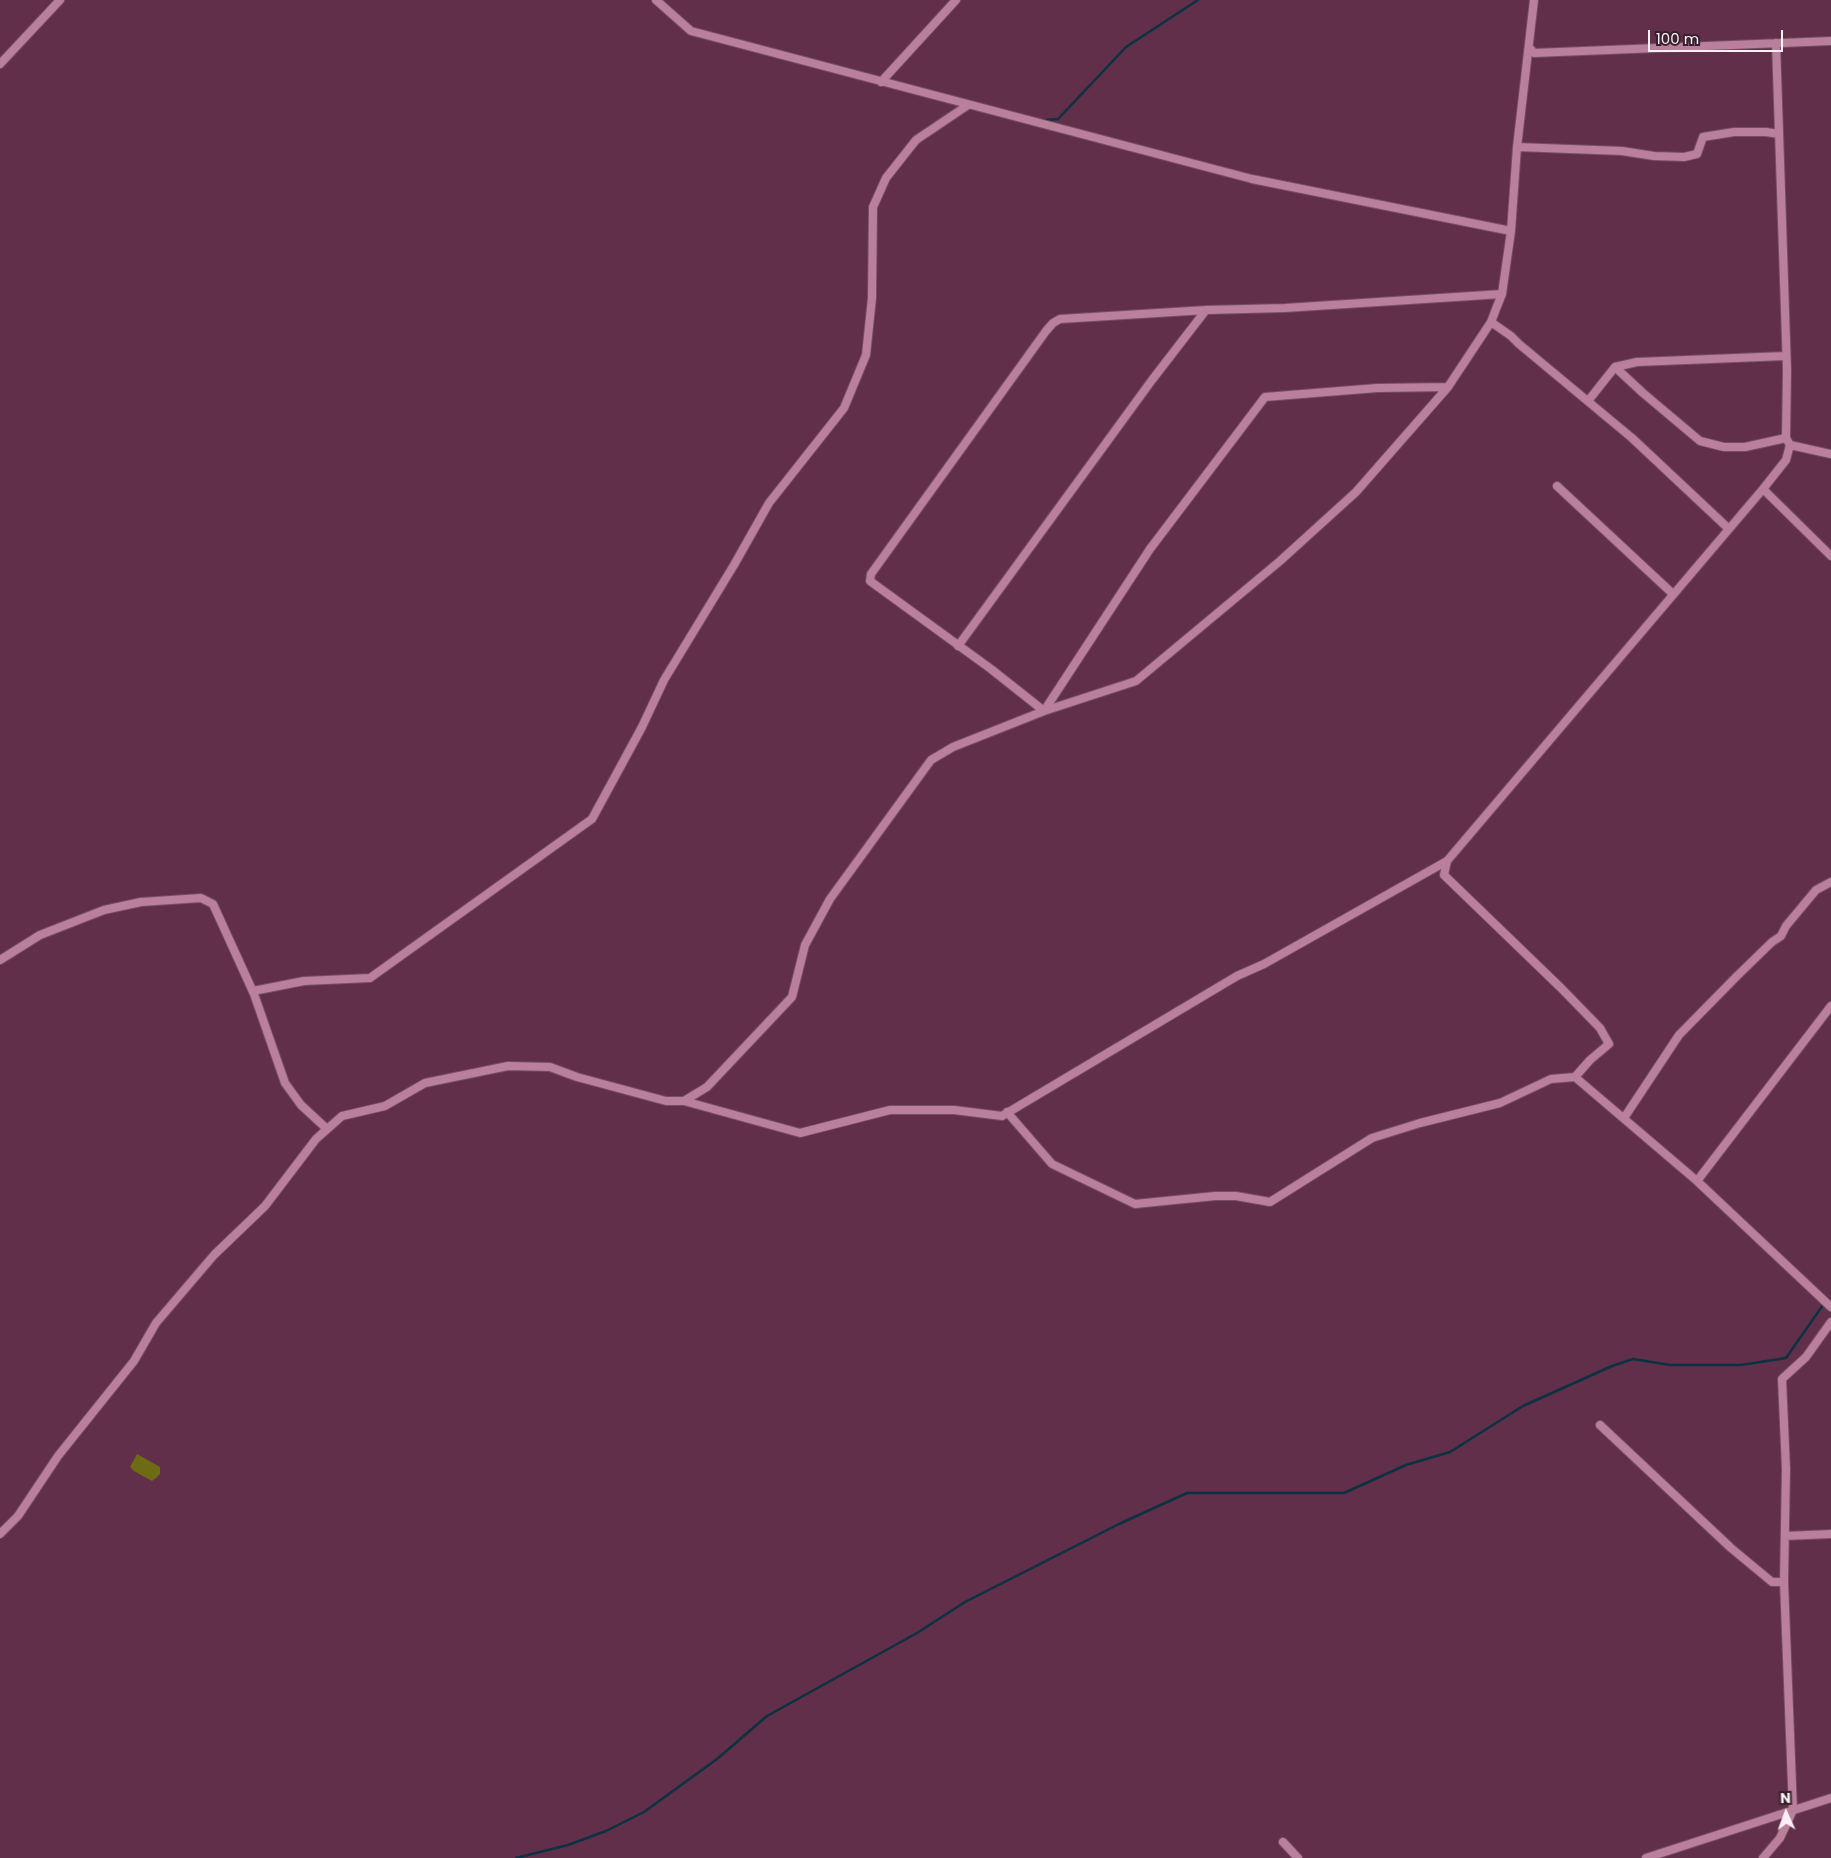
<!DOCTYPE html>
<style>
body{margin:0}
#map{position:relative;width:1831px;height:1858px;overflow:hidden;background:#612f49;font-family:Poppins,sans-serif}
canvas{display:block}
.north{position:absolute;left:1761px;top:1788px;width:50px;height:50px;-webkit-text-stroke:4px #38212c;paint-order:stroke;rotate:358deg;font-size:14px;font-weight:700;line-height:20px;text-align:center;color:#fceff5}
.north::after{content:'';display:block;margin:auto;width:18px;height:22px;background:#fceff5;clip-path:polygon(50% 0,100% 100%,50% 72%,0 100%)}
.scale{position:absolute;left:1648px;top:30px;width:135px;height:22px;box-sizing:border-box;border:2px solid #fceff5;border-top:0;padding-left:6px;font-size:15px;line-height:18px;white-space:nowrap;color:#fceff5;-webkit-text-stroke:4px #38212c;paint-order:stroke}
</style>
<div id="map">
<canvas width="1831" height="1858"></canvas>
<div class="north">N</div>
<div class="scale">100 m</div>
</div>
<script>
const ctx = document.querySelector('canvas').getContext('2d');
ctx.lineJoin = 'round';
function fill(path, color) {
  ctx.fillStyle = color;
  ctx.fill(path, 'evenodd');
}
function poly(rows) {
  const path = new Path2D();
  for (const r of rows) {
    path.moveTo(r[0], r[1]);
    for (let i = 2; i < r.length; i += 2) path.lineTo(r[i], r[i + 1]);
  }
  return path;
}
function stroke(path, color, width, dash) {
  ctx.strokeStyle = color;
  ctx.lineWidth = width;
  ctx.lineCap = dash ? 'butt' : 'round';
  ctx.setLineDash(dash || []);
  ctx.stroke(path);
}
const green = poly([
 [137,1454,160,1467,160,1474,156,1478,152,1481,134,1471,130,1467]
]);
const stream = poly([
 [1045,120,1058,119,1126,47,1198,0],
 [516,1858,568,1845,606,1831,644,1812,717,1759,767,1716,917,1633,965,1602,1119,1524,1187,1493,1344,1493,1406,1465,1450,1452,1523,1406,1612,1366,1633,1359,1670,1365,1741,1365,1786,1358,1823,1305]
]);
const minor = poly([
 [656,0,691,31,1252,179,1511,231],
 [1776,43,1787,370,1786,438,1790,445],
 [1529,47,1534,53,1831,41],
 [0,64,60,0],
 [881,82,956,0],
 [1517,147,1622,151,1654,156,1684,157,1697,154,1703,137,1734,132,1766,132,1779,134],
 [1491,322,1511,336,1519,344,1632,438,1729,529],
 [1615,367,1643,393,1700,441,1724,447,1745,447,1786,438],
 [1448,387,1377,388,1265,397,1150,549,1044,711,991,669,870,581,871,574,1046,331,1053,323,1060,319,1206,310,1285,308,1502,294],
 [1588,401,1615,367,1637,362,1785,356],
 [1557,486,1673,594],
 [1763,489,1831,556],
 [958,646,1152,380,1206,310],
 [0,960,40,935,104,910,141,902,201,898,213,904,254,994,285,1083,301,1105,327,1129],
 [253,991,304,981,370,978,592,819,642,727,664,680,734,565,769,503,844,408,866,355,872,298,873,207,886,178,916,140,968,105],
 [1575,1077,1697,1181,1831,1307],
 [684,1101,800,1133,890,1110,954,1110,1002,1116,1237,976,1264,964,1447,861,1763,489,1786,460,1790,445,1831,454],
 [1007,1112,1052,1164,1135,1204,1215,1196,1236,1196,1270,1202,1372,1138,1420,1123,1500,1103,1551,1079,1575,1077,1590,1060,1609,1044,1600,1028,1561,988,1444,875,1447,861],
 [1624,1118,1679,1035,1737,976,1772,942,1781,936,1786,926,1816,890,1831,882],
 [1697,1181,1831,1006],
 [1600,1425,1731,1548,1772,1582,1784,1582],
 [0,1534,18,1516,58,1456,134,1361,156,1323,214,1255,265,1206,316,1139,342,1116,385,1106,425,1083,508,1066,550,1067,577,1077,666,1101,684,1101,707,1087,792,997,805,945,830,899,931,760,953,747,1044,711,1136,681,1280,561,1356,492,1448,387,1491,322,1496,309,1502,294,1511,231,1517,147,1534,0],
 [1785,1536,1831,1534],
 [1283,1842,1298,1858],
 [1646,1858,1831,1798],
 [1763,1858,1780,1838,1793,1810,1784,1582,1786,1469,1782,1379,1806,1357,1831,1322]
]);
fill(green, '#6d6c14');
stroke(stream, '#0a3242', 2.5);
stroke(minor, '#744e62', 10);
stroke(minor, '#b97f9b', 8);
</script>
